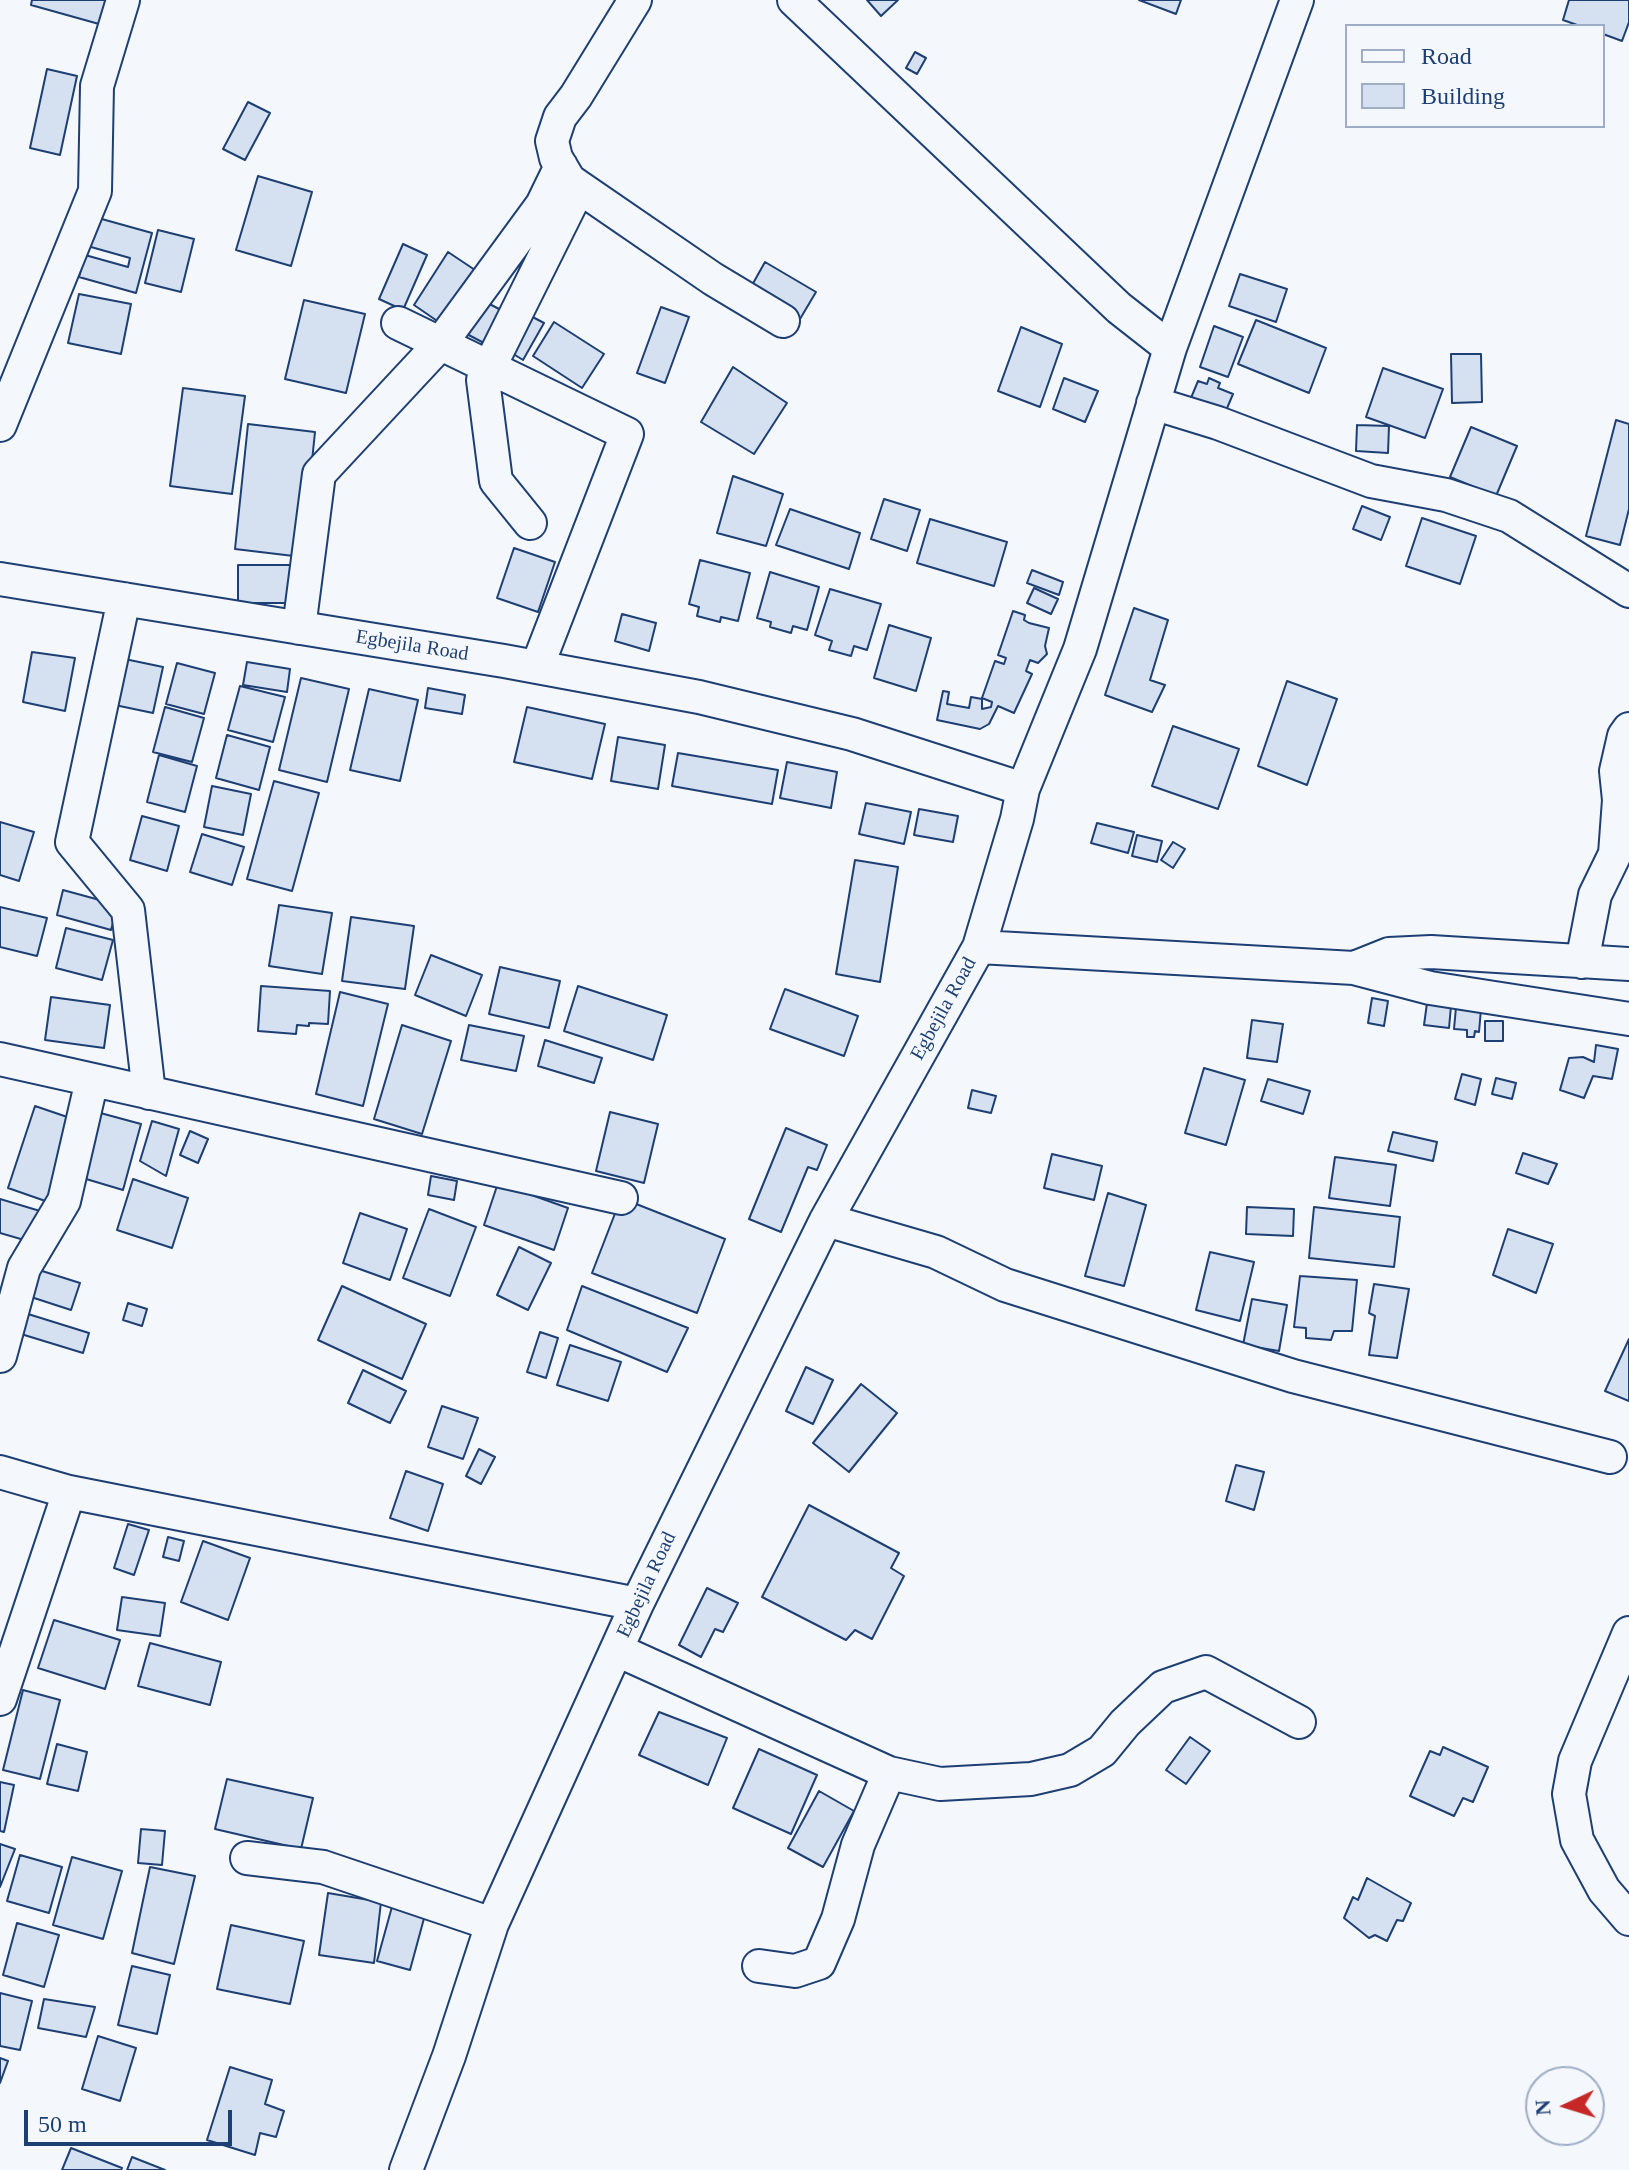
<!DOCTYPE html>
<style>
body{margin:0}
#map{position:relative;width:1629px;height:2170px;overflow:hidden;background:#f4f7fb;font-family:Georgia,serif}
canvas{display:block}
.legend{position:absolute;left:1345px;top:24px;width:260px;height:104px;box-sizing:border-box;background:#f4f7fb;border:2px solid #9eadc5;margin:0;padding:10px 14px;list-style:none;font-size:24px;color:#1d3f73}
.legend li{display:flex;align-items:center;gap:16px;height:40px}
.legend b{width:40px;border:2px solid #9eadc5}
.north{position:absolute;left:1525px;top:2066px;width:80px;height:80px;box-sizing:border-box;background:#f4f7fb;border:2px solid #9eadc5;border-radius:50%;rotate:266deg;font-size:22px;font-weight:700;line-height:32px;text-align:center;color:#1d3f73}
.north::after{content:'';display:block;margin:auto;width:28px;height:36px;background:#c62828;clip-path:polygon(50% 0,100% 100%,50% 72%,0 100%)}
.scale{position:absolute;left:24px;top:2110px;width:208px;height:36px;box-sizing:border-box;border:4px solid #1d3f73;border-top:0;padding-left:10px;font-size:24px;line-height:28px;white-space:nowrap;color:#1d3f73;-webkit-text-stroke:6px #f4f7fb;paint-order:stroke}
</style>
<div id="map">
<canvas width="1629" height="2170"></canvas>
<ul class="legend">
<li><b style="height:10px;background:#f4f7fb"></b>Road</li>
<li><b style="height:22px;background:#d5e0f0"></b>Building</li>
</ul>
<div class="north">N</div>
<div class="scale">50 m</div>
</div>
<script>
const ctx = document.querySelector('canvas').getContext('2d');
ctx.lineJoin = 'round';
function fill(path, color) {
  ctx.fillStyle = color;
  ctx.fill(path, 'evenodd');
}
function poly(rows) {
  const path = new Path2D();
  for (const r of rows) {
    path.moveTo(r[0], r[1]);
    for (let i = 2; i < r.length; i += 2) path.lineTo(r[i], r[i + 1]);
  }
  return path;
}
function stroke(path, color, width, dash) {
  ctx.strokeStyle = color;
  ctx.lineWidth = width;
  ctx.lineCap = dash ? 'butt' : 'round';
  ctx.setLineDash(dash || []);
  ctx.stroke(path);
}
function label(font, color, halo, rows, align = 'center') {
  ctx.font = font + ' Georgia,serif';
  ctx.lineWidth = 6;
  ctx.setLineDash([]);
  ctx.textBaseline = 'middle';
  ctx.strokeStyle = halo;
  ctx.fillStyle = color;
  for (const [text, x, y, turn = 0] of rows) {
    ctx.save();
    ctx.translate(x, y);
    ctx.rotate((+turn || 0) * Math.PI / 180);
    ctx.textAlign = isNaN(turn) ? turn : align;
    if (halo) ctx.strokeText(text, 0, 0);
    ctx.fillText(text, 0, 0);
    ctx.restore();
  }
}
const building = poly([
 [32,0,106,0,99,24,31,5,32,0],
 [867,0,898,0,881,16,867,0],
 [1139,0,1181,0,1176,14,1139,0],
 [1569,0,1629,0,1629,22,1622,41,1603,34,1603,26,1580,26,1563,20,1569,0],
 [915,52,926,58,917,74,906,68,915,52],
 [47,69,77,76,60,155,30,148,47,69],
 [248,102,270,113,245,160,223,149,248,102],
 [258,176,312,192,291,266,236,250,258,176],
 [91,216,152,233,136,293,79,277,85,255,128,267,130,258,84,245,91,216],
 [158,230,194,239,181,292,145,283,158,230],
 [403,244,427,255,403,310,379,299,403,244],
 [448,252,481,274,446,327,414,305,448,252],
 [765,262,816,292,800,319,751,287,765,262],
 [1240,274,1287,289,1276,322,1229,306,1240,274],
 [79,294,131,304,121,354,68,343,79,294],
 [478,298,501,310,484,343,461,331,478,298],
 [304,300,365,314,346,393,285,379,304,300],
 [661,307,689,317,665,383,637,373,661,307],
 [527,314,544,323,523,360,507,350,527,314],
 [1256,320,1326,348,1309,393,1238,364,1256,320],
 [554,322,604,354,582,388,533,356,554,322],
 [1214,326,1243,337,1228,377,1200,367,1214,326],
 [1021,327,1062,344,1040,407,998,391,1021,327],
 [1451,354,1481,354,1482,402,1452,403,1451,354],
 [733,367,787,403,754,454,701,422,733,367],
 [1383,368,1443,389,1425,438,1366,417,1383,368],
 [1064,378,1098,391,1085,422,1053,409,1064,378],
 [1209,378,1220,383,1218,388,1233,394,1225,413,1191,398,1198,381,1207,384,1209,378],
 [183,388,245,396,232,494,170,486,183,388],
 [1616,420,1629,424,1629,509,1620,545,1586,536,1616,420],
 [248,424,315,432,302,557,235,549,248,424],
 [1357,425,1389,426,1388,453,1356,451,1357,425],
 [1471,427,1517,446,1496,496,1450,477,1471,427],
 [733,476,783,494,766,546,717,533,733,476],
 [884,499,920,510,907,551,871,539,884,499],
 [1362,506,1390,517,1381,540,1353,529,1362,506],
 [790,509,860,533,849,569,776,545,790,509],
 [1422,518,1476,536,1460,584,1406,566,1422,518],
 [930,519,1007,542,994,586,917,563,930,519],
 [514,548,555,562,538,612,497,598,514,548],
 [700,560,750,573,738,621,721,617,720,622,697,616,699,607,689,604,700,560],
 [238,565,291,565,291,603,238,603,238,565],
 [1032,570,1063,582,1059,595,1027,583,1032,570],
 [770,572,819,587,807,630,793,626,791,633,770,627,771,622,757,618,770,572],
 [1034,588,1058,599,1051,614,1027,603,1034,588],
 [830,589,881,604,867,650,854,646,851,656,829,650,832,641,815,635,830,589],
 [1134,608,1168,620,1150,680,1165,685,1152,712,1105,695,1134,608],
 [1013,611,1025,615,1024,620,1029,623,1049,628,1045,646,1047,654,1038,663,1030,660,1026,671,1032,674,1014,713,998,706,989,724,980,729,937,720,943,691,949,692,947,704,969,708,971,697,982,699,982,709,991,707,992,702,982,698,995,661,1004,664,1006,658,998,655,1013,611],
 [622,614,656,623,649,651,615,641,622,614],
 [889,625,931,638,916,691,874,678,889,625],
 [32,652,75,658,65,711,23,702,32,652],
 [120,658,163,667,153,713,110,704,120,658],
 [247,662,290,669,287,692,243,685,247,662],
 [177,663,215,673,204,714,166,704,177,663],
 [301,678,349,689,327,782,279,770,301,678],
 [1287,681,1337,699,1307,785,1258,766,1287,681],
 [240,686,285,697,273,742,228,730,240,686],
 [428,688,465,695,462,714,425,708,428,688],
 [369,689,418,700,400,781,350,770,369,689],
 [165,707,204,718,192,762,153,752,165,707],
 [527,707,605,724,592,779,514,762,527,707],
 [1173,726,1239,749,1218,809,1152,786,1173,726],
 [227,735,270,747,259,790,216,778,227,735],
 [618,737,665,745,658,789,611,781,618,737],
 [678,753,778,770,772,804,672,786,678,753],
 [159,755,197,766,185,812,147,802,159,755],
 [787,762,837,772,831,808,780,798,787,762],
 [274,781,319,793,292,891,247,879,274,781],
 [212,786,251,794,243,835,204,827,212,786],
 [866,803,911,812,904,844,859,834,866,803],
 [919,809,958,816,953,842,914,835,919,809],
 [142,816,179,826,167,871,130,860,142,816],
 [0,822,34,832,19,881,0,875,0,822],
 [1097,823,1134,832,1128,853,1091,843,1097,823],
 [202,834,244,847,232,885,190,872,202,834],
 [1137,835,1162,841,1157,862,1132,856,1137,835],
 [1173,842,1185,849,1173,868,1161,860,1173,842],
 [855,860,898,867,880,982,836,974,855,860],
 [63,890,118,905,111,930,57,915,63,890],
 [279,905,332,913,322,974,269,966,279,905],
 [0,907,47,918,37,956,0,947,0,907],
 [351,917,414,926,405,989,342,981,351,917],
 [66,928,113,940,102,980,56,968,66,928],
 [431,955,482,975,466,1016,415,995,431,955],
 [500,967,560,981,549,1028,489,1014,500,967],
 [261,986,330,991,328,1024,309,1023,309,1026,297,1025,296,1034,258,1031,261,986],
 [578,986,667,1015,653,1060,564,1031,578,986],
 [785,989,858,1016,844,1056,770,1029,785,989],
 [340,992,388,1004,363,1106,316,1094,340,992],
 [51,997,110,1005,104,1048,45,1040,51,997],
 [1372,998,1388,1001,1384,1026,1368,1023,1372,998],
 [1427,1003,1451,1006,1449,1028,1424,1025,1427,1003],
 [1456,1007,1481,1009,1479,1032,1475,1031,1474,1037,1467,1037,1467,1030,1454,1029,1456,1007],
 [1252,1020,1283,1024,1277,1062,1247,1058,1252,1020],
 [1485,1021,1503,1021,1503,1041,1485,1041,1485,1021],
 [402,1025,451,1041,422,1134,374,1119,402,1025],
 [469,1025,524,1036,516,1071,461,1060,469,1025],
 [545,1040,602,1058,594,1083,538,1066,545,1040],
 [1596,1045,1618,1049,1612,1079,1593,1076,1584,1098,1560,1090,1569,1058,1583,1057,1594,1062,1596,1045],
 [1204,1068,1245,1080,1226,1145,1185,1133,1204,1068],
 [1462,1074,1481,1079,1475,1105,1455,1099,1462,1074],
 [1496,1078,1516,1083,1512,1099,1492,1094,1496,1078],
 [1268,1079,1310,1091,1303,1114,1261,1101,1268,1079],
 [972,1090,996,1096,991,1113,968,1108,972,1090],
 [35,1106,82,1122,54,1204,8,1188,35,1106],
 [93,1111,141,1124,123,1190,76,1176,93,1111],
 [610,1112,658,1124,644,1183,596,1171,610,1112],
 [152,1121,179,1129,166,1176,140,1161,152,1121],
 [786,1128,827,1145,817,1170,808,1167,781,1232,749,1219,786,1128],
 [190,1131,208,1139,198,1163,180,1155,190,1131],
 [1393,1132,1437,1142,1433,1161,1388,1151,1393,1132],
 [1523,1153,1557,1164,1548,1184,1516,1173,1523,1153],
 [1052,1154,1102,1166,1094,1200,1044,1188,1052,1154],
 [1335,1157,1396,1165,1390,1206,1329,1198,1335,1157],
 [431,1176,457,1181,454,1200,428,1195,431,1176],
 [133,1179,188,1198,172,1248,117,1230,133,1179],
 [498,1183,568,1208,554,1250,484,1225,498,1183],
 [1108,1193,1146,1205,1124,1286,1085,1276,1108,1193],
 [621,1198,725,1239,697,1313,592,1273,621,1198],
 [0,1199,40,1211,31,1242,0,1233,0,1199],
 [1247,1207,1294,1209,1293,1236,1246,1234,1247,1207],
 [1314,1207,1400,1217,1394,1267,1309,1258,1314,1207],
 [429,1209,476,1227,450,1296,403,1278,429,1209],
 [360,1213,407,1229,390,1280,343,1263,360,1213],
 [1508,1229,1553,1244,1536,1293,1493,1275,1508,1229],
 [519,1247,551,1263,528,1310,497,1295,519,1247],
 [1210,1252,1254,1262,1240,1321,1196,1310,1210,1252],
 [39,1270,80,1283,71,1310,31,1297,39,1270],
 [1300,1276,1357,1280,1352,1331,1334,1331,1331,1340,1306,1338,1306,1328,1294,1327,1300,1276],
 [1374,1284,1409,1289,1397,1358,1369,1355,1375,1316,1369,1313,1374,1284],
 [342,1286,426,1324,402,1379,318,1340,342,1286],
 [582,1286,688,1328,667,1372,567,1330,582,1286],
 [1252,1299,1287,1305,1279,1351,1243,1345,1252,1299],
 [128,1303,147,1309,142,1326,123,1320,128,1303],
 [28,1314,89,1333,83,1353,21,1334,28,1314],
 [540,1332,558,1338,546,1378,527,1372,540,1332],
 [1629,1339,1629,1401,1605,1391,1629,1339],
 [570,1345,621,1362,608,1401,557,1385,570,1345],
 [806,1367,833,1380,813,1424,786,1411,806,1367],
 [363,1370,406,1391,390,1423,348,1403,363,1370],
 [861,1384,897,1413,849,1472,813,1443,861,1384],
 [442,1406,478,1418,463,1459,428,1447,442,1406],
 [479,1449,495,1457,481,1484,466,1476,479,1449],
 [1236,1465,1264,1472,1254,1510,1226,1501,1236,1465],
 [406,1471,443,1484,428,1531,390,1518,406,1471],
 [809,1505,899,1553,891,1568,904,1576,872,1639,855,1630,846,1640,762,1597,809,1505],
 [128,1524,149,1530,134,1575,114,1568,128,1524],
 [168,1537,184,1541,179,1561,163,1557,168,1537],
 [203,1541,250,1558,228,1620,181,1602,203,1541],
 [707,1588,738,1603,723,1632,715,1629,701,1657,679,1645,707,1588],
 [122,1597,165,1603,160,1636,117,1630,122,1597],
 [54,1620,120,1640,105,1689,38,1668,54,1620],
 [150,1643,221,1662,210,1705,138,1686,150,1643],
 [23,1690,60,1700,40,1779,3,1770,23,1690],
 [659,1712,727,1738,708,1785,639,1755,659,1712],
 [1190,1737,1210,1751,1186,1784,1166,1770,1190,1737],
 [57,1744,87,1752,78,1791,47,1784,57,1744],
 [1443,1747,1488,1767,1473,1802,1463,1798,1454,1816,1410,1796,1430,1751,1440,1755,1443,1747],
 [759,1749,817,1775,791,1834,733,1808,759,1749],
 [227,1779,313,1798,301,1849,215,1829,227,1779],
 [0,1782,14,1785,4,1832,0,1831,0,1782],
 [819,1791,854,1811,823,1867,788,1848,819,1791],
 [141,1829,165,1831,162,1865,138,1863,141,1829],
 [0,1844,15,1849,0,1887,0,1844],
 [20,1855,62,1867,49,1913,7,1901,20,1855],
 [72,1857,122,1871,103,1939,53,1925,72,1857],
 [150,1867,195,1876,174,1964,132,1953,150,1867],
 [1367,1878,1411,1903,1403,1921,1397,1920,1387,1941,1375,1935,1369,1938,1344,1918,1353,1897,1358,1900,1367,1878],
 [328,1893,381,1902,374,1963,319,1955,328,1893],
 [393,1903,426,1911,410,1970,377,1961,393,1903],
 [17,1923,59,1935,44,1987,3,1975,17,1923],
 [231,1925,304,1941,290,2004,217,1989,231,1925],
 [132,1966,170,1975,157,2034,118,2025,132,1966],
 [0,1993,32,2001,20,2050,0,2046,0,1993],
 [44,1999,95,2007,86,2037,38,2028,44,1999],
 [98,2036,136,2048,120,2101,82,2089,98,2036],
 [0,2058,8,2061,0,2083,0,2058],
 [230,2067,272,2080,265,2104,284,2111,276,2137,260,2133,255,2155,207,2140,230,2067],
 [71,2148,122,2168,121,2170,62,2170,71,2148],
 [132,2157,165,2170,127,2170,132,2157]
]);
const minor = poly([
 [635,0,576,96,560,117,552,141,556,158,569,180,579,187,713,279,783,321],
 [794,0,1119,308,1170,348],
 [398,323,627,434,537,667],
 [1153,403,1218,423,1371,481,1446,495,1509,516,1629,591],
 [0,425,95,191,97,86,123,0],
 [530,523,496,481,483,380,579,187],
 [0,579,504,661,699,697,852,734,1023,789],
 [124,599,72,842,128,910,149,1093],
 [299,628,319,474,441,343,542,205,561,166],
 [979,947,1354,968,1389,954,1431,952,1629,964],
 [1582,962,1595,895,1615,854,1619,800,1616,771,1624,736,1629,729],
 [1354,968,1430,988,1629,1019],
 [0,1059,621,1198],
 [826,1220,936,1252,1005,1285,1293,1376,1610,1457],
 [0,1356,24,1268,64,1201,92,1080],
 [0,1472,69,1492,637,1604],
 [1629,1633,1575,1761,1569,1794,1577,1840,1604,1890,1629,1919],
 [617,1650,889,1773,858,1845,838,1919,819,1963,795,1971,759,1966],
 [0,1699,69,1492],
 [889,1773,940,1784,1031,1779,1070,1770,1102,1751,1125,1723,1163,1687,1206,1672,1299,1722],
 [247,1858,323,1867,492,1924],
 [406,2170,449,2056,492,1924,637,1604,826,1220,979,947,1017,819,1023,789,1080,649,1170,348,1297,0]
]);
const streetNames = [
 ["Egbejila Road",412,646,9],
 ["Egbejila Road",944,1009,-61],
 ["Egbejila Road",647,1585,-65]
];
fill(building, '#d5e0f0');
stroke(building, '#1d3f73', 2);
stroke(minor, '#1d3f73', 36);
stroke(minor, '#f4f7fb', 32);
label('20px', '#1d3f73', '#f4f7fb', streetNames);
</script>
